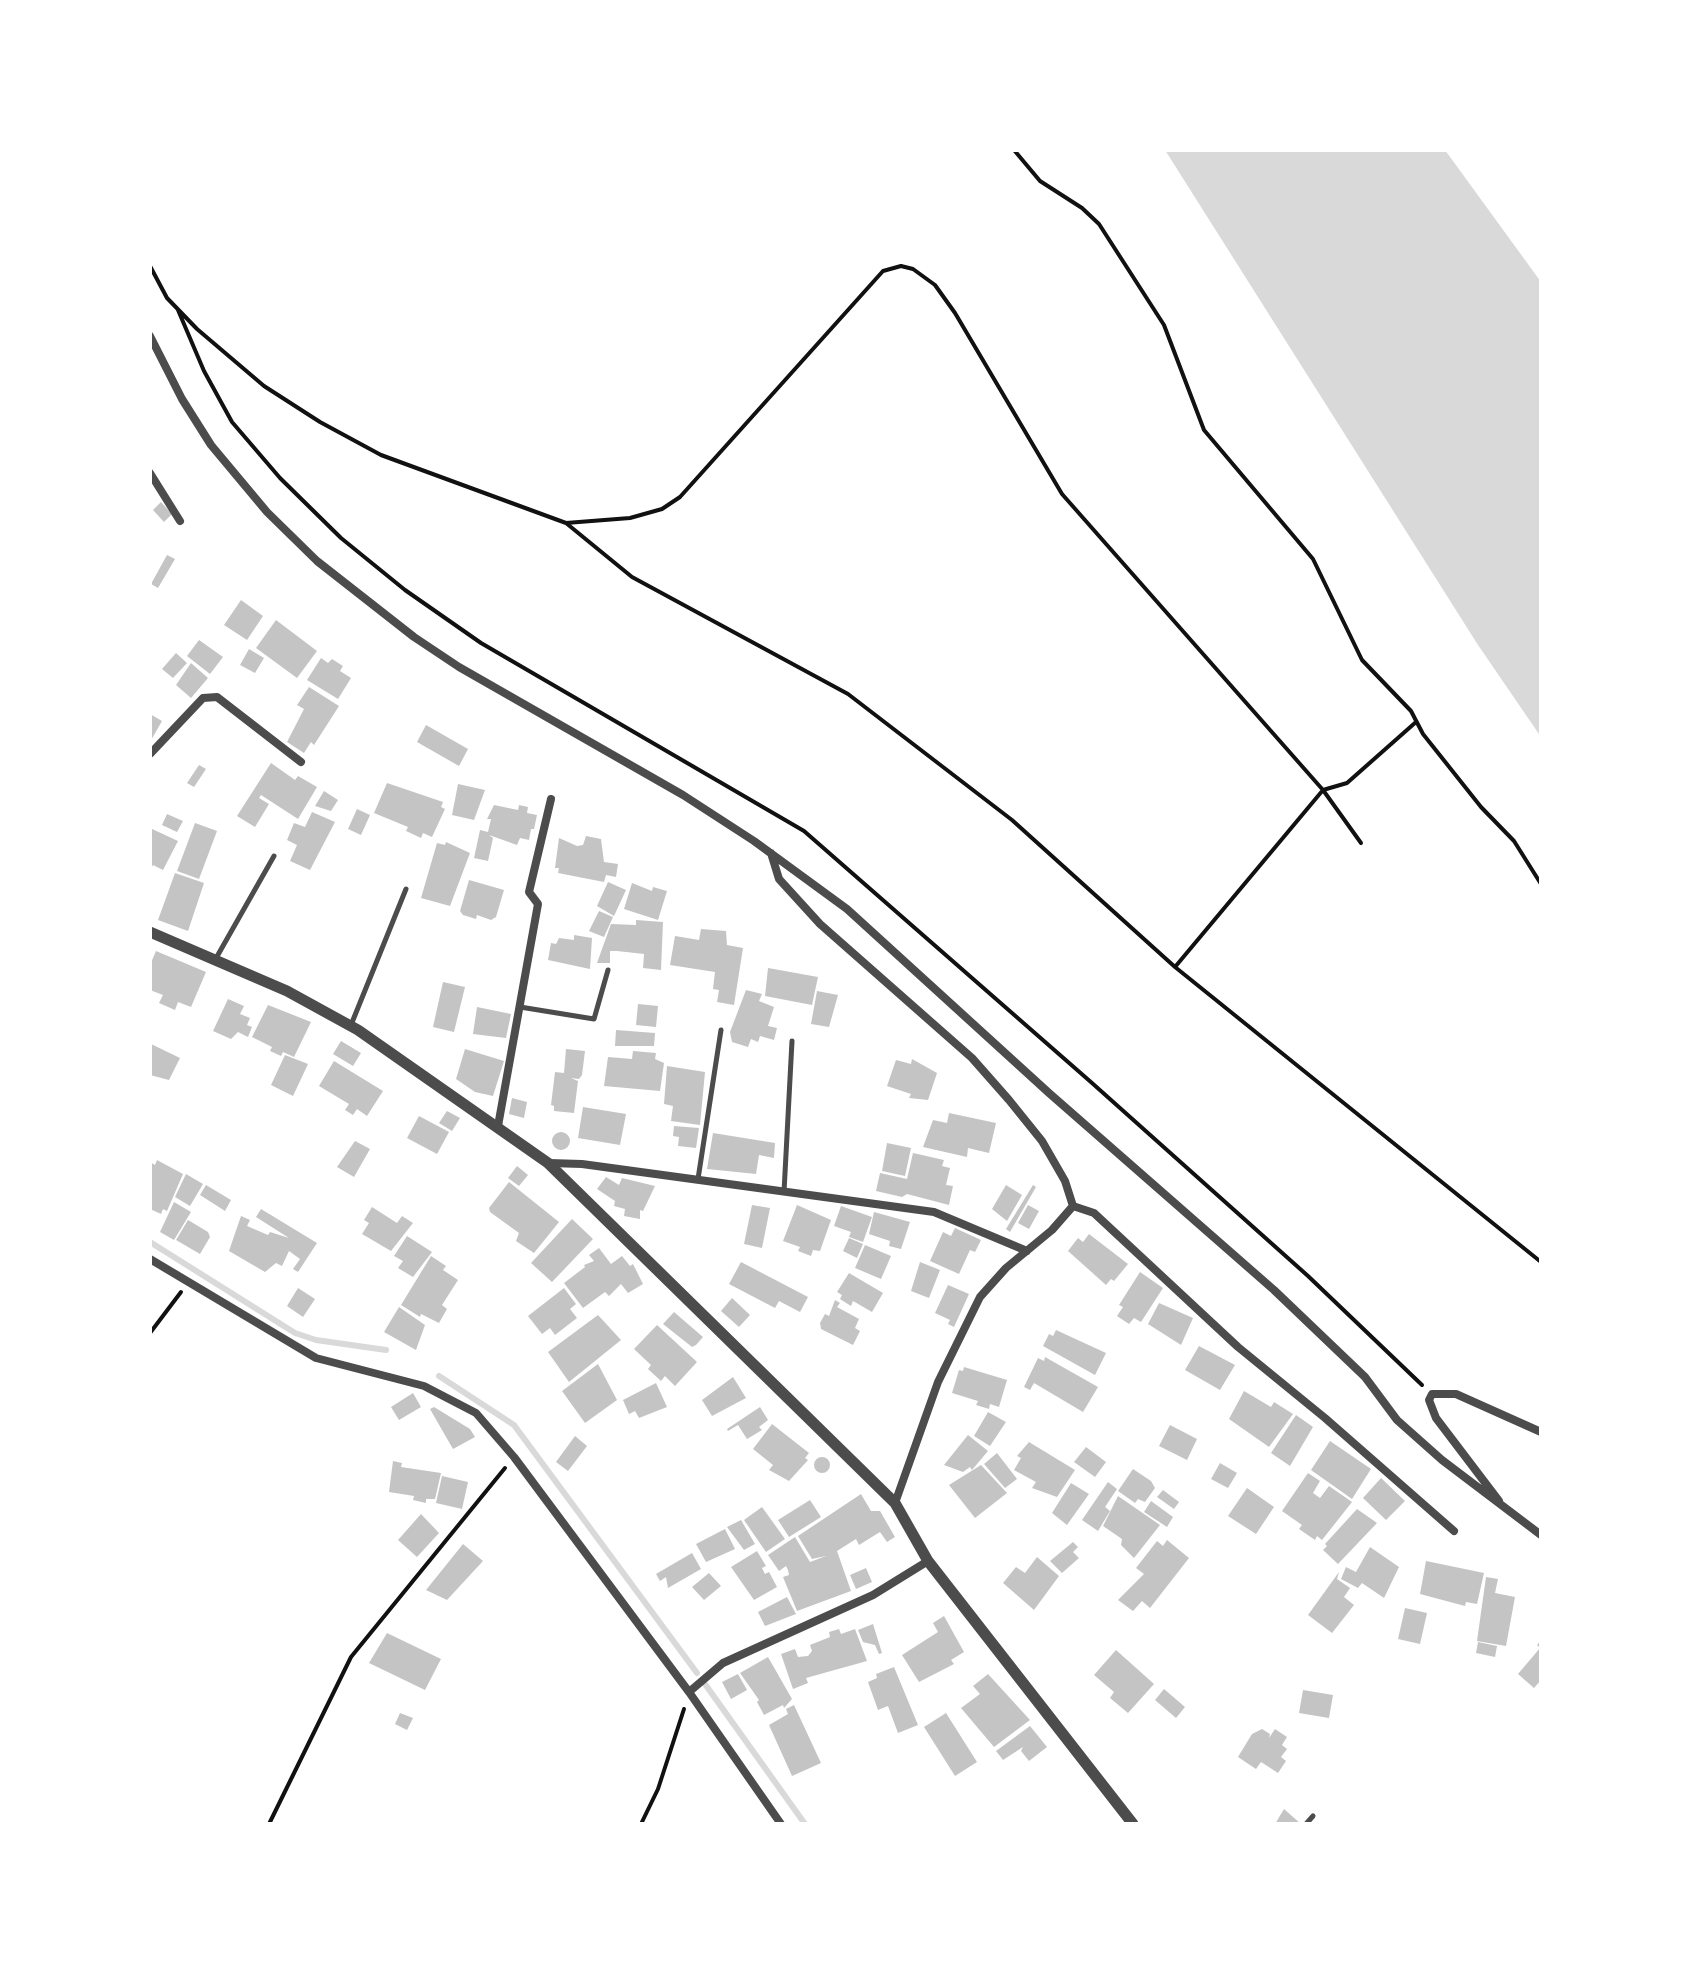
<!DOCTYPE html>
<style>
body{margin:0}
#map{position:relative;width:1691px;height:1974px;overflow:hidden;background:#fff;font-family:Inter,sans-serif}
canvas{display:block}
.frame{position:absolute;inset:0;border:152px solid #fff;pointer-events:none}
</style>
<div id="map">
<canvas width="1691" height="1974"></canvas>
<div class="frame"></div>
</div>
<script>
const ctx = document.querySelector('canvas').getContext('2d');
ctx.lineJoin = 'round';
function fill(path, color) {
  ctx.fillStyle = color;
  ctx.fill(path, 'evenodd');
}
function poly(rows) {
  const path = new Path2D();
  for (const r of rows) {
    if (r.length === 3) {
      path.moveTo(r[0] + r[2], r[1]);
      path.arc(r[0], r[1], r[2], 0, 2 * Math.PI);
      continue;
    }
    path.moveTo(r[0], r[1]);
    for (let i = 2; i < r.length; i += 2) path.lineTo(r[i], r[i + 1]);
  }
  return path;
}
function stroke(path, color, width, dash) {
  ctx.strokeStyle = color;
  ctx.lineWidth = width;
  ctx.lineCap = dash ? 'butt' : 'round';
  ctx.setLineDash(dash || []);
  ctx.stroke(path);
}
const water = poly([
 [1165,150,1445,150,1541,282,1541,737,1478,645]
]);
const stream = poly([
 [150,1242,295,1333,316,1340,386,1350],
 [439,1376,514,1425,697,1673],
 [705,1684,805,1824]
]);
const building = poly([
 [161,502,172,514,164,522,153,510],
 [167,555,175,559,158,588,151,584],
 [241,600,263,616,247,640,224,625],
 [276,620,317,651,297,678,256,648],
 [199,640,223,657,210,674,187,656],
 [249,649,264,658,255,673,240,665],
 [176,653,187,663,173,678,162,669],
 [321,658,328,663,332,659,343,666,340,671,351,678,338,699,307,680],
 [191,663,208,678,191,698,176,685],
 [309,687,339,706,314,745,311,742,304,753,287,742,304,709,297,705],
 [150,714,162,721,150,742],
 [426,725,468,749,459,766,417,742],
 [271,763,295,780,298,776,317,787,298,819,261,795,259,798,269,804,255,827,237,816],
 [199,765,206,769,194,787,187,783],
 [387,783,443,802,441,807,445,809,432,837,423,833,421,838,406,831,408,827,374,813],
 [458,784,485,790,474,820,452,815],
 [324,791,338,800,331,811,315,806],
 [494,805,518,810,519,805,528,807,527,813,537,815,534,829,531,829,529,840,520,838,517,845,489,835,493,838,488,861,474,858,480,830,488,832,491,819,487,819],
 [357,809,370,815,361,835,348,829],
 [312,812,335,822,310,870,290,861,297,845,287,840,294,823,305,827],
 [167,814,183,821,177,832,162,825],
 [195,823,217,831,199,879,177,871],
 [150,828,178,841,163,870,153,865,150,871],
 [586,836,601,839,604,862,618,864,616,877,606,875,604,882,558,873,559,868,555,868,559,838,577,846,583,845],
 [446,842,470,853,450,906,421,898,437,843,445,845],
 [175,873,204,883,188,931,158,920],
 [469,880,504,890,496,917,491,920,477,915,476,919,463,915,460,911],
 [608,882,626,890,614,916,597,906],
 [632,883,652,891,653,887,667,891,658,920,624,909],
 [599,911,613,917,604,937,589,931],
 [636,920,663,922,661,970,643,968,644,954,617,951,610,951,610,963,597,963,611,924,636,925],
 [701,929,726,931,727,945,743,948,734,1005,717,1002,719,990,713,989,715,972,670,965,675,936,699,940],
 [574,935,592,938,590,969,548,960,551,943,556,944,559,938,574,940],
 [156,951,206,972,191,1007,178,1002,175,1010,159,1003,163,995,150,990,150,965],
 [768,968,818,977,812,1005,765,996],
 [443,982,465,987,454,1032,433,1027],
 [746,990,762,994,759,1001,774,1007,768,1026,777,1028,774,1040,760,1036,758,1042,751,1039,748,1047,732,1042,730,1032],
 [817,991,838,995,829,1027,811,1024],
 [228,999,244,1006,240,1014,250,1018,247,1025,252,1027,248,1037,238,1032,231,1039,213,1031],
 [638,1004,658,1006,656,1027,636,1025],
 [268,1005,311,1022,294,1057,283,1052,281,1056,270,1051,272,1047,252,1037],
 [477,1007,511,1014,506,1038,473,1034],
 [616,1030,655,1033,654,1046,615,1046],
 [341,1041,361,1053,353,1066,333,1054],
 [151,1044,180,1058,169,1080,150,1075],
 [465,1049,504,1061,493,1096,475,1092,456,1079],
 [566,1049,585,1051,582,1075,579,1079,571,1078,578,1081,574,1113,554,1111,554,1106,551,1105,555,1072,564,1073],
 [633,1051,656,1053,655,1059,664,1063,660,1091,604,1086,608,1057,632,1059],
 [285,1055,308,1064,293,1096,271,1085],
 [912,1059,937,1073,928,1100,909,1098,911,1094,887,1086,896,1060,911,1064],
 [334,1061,383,1091,367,1116,357,1109,353,1115,345,1110,349,1104,319,1086],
 [667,1066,705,1072,700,1125,671,1121,673,1106,664,1104],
 [512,1098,527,1102,524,1118,509,1114],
 [583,1107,626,1114,620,1145,578,1138],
 [447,1111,460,1118,452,1131,439,1123],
 [949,1113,996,1123,989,1153,968,1148,967,1157,923,1147,933,1120,947,1123],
 [419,1116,449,1132,437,1154,407,1138],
 [674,1126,699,1128,696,1148,678,1146,679,1137,673,1136],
 [561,1141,9],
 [713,1133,775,1143,774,1158,759,1155,756,1174,707,1169],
 [355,1141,370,1149,354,1177,337,1167],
 [887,1143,911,1148,905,1176,882,1171],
 [913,1153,944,1160,942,1166,950,1168,946,1185,953,1186,949,1205,907,1194,902,1197,876,1191,880,1173,907,1179],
 [157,1160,183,1174,167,1211,163,1209,161,1214,150,1209,150,1162,155,1165],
 [517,1166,528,1175,519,1186,508,1178],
 [186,1174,203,1184,190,1206,175,1197],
 [606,1177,619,1185,622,1178,655,1186,643,1211,640,1210,640,1219,624,1216,625,1209,614,1206,615,1201,597,1189],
 [509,1182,559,1222,534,1253,516,1241,519,1233,490,1212,489,1208],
 [206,1185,231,1200,225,1211,200,1195],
 [1006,1185,1022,1195,1007,1221,992,1209],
 [1033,1185,1036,1187,1010,1232,1006,1229],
 [174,1202,191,1212,174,1240,160,1232],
 [752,1205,770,1208,762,1248,744,1244],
 [797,1205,831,1220,820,1251,813,1250,811,1256,798,1251,800,1247,783,1241],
 [1028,1205,1039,1211,1029,1229,1018,1223],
 [841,1206,872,1217,863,1242,849,1237,851,1232,834,1226],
 [372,1207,397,1223,402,1216,413,1223,391,1251,362,1234,369,1223,364,1220],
 [261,1209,317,1243,298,1272,293,1269,300,1259,289,1251,282,1266,276,1263,265,1272,229,1251,241,1216,250,1220,247,1226,268,1235,270,1232,289,1238,256,1217],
 [874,1212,910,1222,901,1249,889,1246,890,1241,869,1234],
 [572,1219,593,1239,552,1282,531,1263],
 [188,1220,208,1232,210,1237,200,1254,176,1240],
 [955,1228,981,1240,975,1252,970,1250,959,1274,930,1261,943,1232,951,1236],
 [1089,1234,1128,1264,1114,1281,1111,1279,1106,1285,1068,1251,1078,1238,1083,1242],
 [407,1236,432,1252,413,1277,398,1268,403,1261,394,1256],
 [849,1238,863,1244,857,1258,843,1251],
 [865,1245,891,1256,881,1279,855,1268],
 [599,1248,611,1264,622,1256,630,1266,633,1264,643,1284,628,1293,621,1284,609,1296,605,1292,583,1308,564,1283,585,1267,584,1265,594,1261,589,1255],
 [431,1256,446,1266,443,1270,458,1280,442,1305,447,1309,439,1323,421,1314,420,1317,401,1305],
 [741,1262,808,1297,800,1312,779,1301,775,1308,729,1284],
 [920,1262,940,1270,929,1298,911,1291],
 [1140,1272,1163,1288,1141,1322,1134,1318,1129,1324,1117,1316,1123,1307,1119,1305],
 [849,1273,883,1293,872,1312,853,1301,851,1306,840,1299,842,1295,837,1292],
 [948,1285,969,1294,954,1327,948,1324,950,1320,935,1313],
 [298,1288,315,1299,303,1317,287,1306],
 [564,1288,576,1304,570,1309,577,1318,555,1335,550,1328,542,1334,528,1316],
 [732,1298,750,1315,739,1327,721,1311],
 [835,1300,840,1303,837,1307,859,1319,855,1328,860,1331,853,1345,821,1329,820,1323,825,1314,829,1316],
 [1159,1303,1193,1318,1181,1345,1148,1324],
 [399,1307,425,1325,416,1350,384,1332],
 [674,1312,703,1337,696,1345,692,1347,663,1324],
 [598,1315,621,1340,569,1382,548,1352],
 [657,1325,697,1362,675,1386,665,1376,661,1381,648,1369,651,1365,634,1349],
 [1056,1330,1106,1353,1095,1375,1043,1346,1049,1334,1053,1336],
 [1199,1346,1235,1365,1220,1390,1185,1370],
 [1045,1357,1098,1387,1083,1412,1034,1383,1030,1390,1024,1387,1038,1358,1044,1361],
 [598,1364,617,1400,585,1423,562,1391],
 [964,1367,1007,1380,999,1407,990,1404,989,1409,976,1405,978,1401,952,1393,959,1370,963,1371],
 [733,1377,746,1398,712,1416,702,1400],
 [656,1383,667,1407,639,1418,635,1411,629,1414,623,1400],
 [1244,1391,1271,1407,1274,1402,1293,1414,1269,1447,1229,1419],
 [413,1393,421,1407,399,1420,391,1407],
 [434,1407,470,1429,475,1437,453,1449,430,1409],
 [760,1407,768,1420,759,1427,762,1430,747,1439,738,1425,728,1431,727,1429],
 [988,1412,1006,1422,990,1446,974,1436],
 [1296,1415,1313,1427,1290,1466,1271,1453],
 [772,1424,809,1453,805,1458,808,1460,789,1481,769,1470,773,1465,753,1449],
 [1170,1425,1197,1439,1187,1460,1159,1446],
 [968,1435,988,1451,972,1470,970,1467,963,1472,944,1465],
 [575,1436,587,1446,568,1471,556,1462],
 [1330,1441,1371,1469,1352,1499,1311,1470],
 [1029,1442,1075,1470,1057,1497,1032,1488,1036,1482,1014,1470,1021,1458,1017,1456],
 [1086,1447,1106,1462,1095,1477,1074,1462],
 [997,1453,1017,1479,1005,1488,984,1464],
 [822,1465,8],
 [393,1461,402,1463,401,1467,441,1473,435,1499,426,1499,426,1503,413,1500,414,1496,389,1492],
 [1220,1463,1237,1473,1228,1488,1211,1479],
 [981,1465,1007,1493,975,1518,949,1485],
 [1133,1469,1151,1481,1155,1488,1145,1502,1138,1499,1135,1503,1118,1491],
 [1308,1473,1320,1481,1313,1493,1320,1498,1329,1486,1352,1502,1322,1540,1317,1536,1315,1540,1299,1529,1302,1525,1282,1511],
 [442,1476,468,1482,462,1509,436,1503],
 [1381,1478,1405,1501,1386,1520,1363,1498],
 [1108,1482,1117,1489,1105,1507,1110,1511,1098,1531,1082,1520],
 [1071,1483,1089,1494,1067,1525,1052,1513],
 [1247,1488,1274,1507,1256,1534,1228,1516],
 [1163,1490,1179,1502,1174,1509,1157,1497],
 [861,1494,871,1511,880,1511,895,1537,887,1542,880,1532,859,1545,856,1539,837,1551,851,1591,797,1611,783,1577,789,1575,788,1570,786,1566,779,1571,768,1555,795,1537,810,1562,826,1556,812,1559,798,1536],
 [1118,1496,1160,1525,1134,1558,1121,1545,1122,1539,1103,1526],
 [810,1500,821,1517,789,1537,778,1520],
 [1151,1501,1173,1517,1167,1527,1144,1512],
 [762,1507,785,1539,766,1552,744,1520],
 [1357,1509,1377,1523,1338,1564,1323,1550,1327,1546,1325,1544],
 [421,1514,439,1533,417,1557,398,1540],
 [741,1520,755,1544,744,1550,727,1527],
 [725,1529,735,1549,706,1562,696,1544],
 [1167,1540,1189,1558,1150,1608,1142,1601,1133,1611,1118,1600,1144,1574,1136,1568,1157,1541,1163,1546],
 [1073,1542,1078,1547,1073,1552,1079,1558,1062,1573,1050,1561],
 [463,1544,483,1561,447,1600,426,1590],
 [1370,1547,1399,1567,1384,1598,1362,1583,1358,1588,1341,1579,1346,1567,1356,1572],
 [757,1551,766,1566,762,1568,765,1574,769,1572,777,1587,754,1600,731,1567],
 [692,1553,701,1569,668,1588,666,1577,660,1581,656,1574],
 [1037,1557,1059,1576,1034,1610,1003,1583,1016,1567,1025,1573],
 [1426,1561,1484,1573,1477,1604,1466,1602,1465,1606,1420,1594],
 [866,1568,872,1582,856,1589,850,1575],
 [1339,1572,1337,1579,1350,1588,1344,1597,1354,1605,1332,1633,1308,1615],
 [709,1573,721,1586,704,1600,692,1587],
 [1486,1577,1498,1579,1495,1593,1515,1597,1506,1646,1477,1641],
 [787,1597,796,1614,765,1626,758,1612],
 [1405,1608,1427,1613,1420,1644,1398,1639],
 [944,1616,964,1652,951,1660,954,1664,919,1682,902,1655,938,1632,933,1623],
 [873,1624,882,1653,879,1654,875,1645,863,1642,858,1630],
 [839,1629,841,1634,855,1629,867,1661,806,1678,808,1683,793,1689,781,1654,795,1649,798,1657,808,1656,812,1651,810,1645,830,1637,829,1632],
 [387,1633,441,1659,425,1690,369,1663],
 [1541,1640,1541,1680,1534,1688,1518,1674,1540,1648,1537,1645],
 [1478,1642,1497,1646,1495,1657,1476,1653],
 [1116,1650,1154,1684,1128,1713,1110,1698,1114,1692,1094,1675],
 [768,1657,792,1699,784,1708,783,1705,764,1715,757,1702,759,1700,740,1673],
 [894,1667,918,1725,898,1733,888,1706,878,1710,868,1682,877,1678,876,1674],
 [738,1674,747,1690,731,1699,722,1682],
 [988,1674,1030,1720,994,1747,961,1708,980,1694,973,1686],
 [1164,1689,1185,1707,1176,1718,1155,1700],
 [1303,1690,1333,1695,1329,1718,1299,1713],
 [794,1705,821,1763,792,1776,769,1725,788,1714,786,1709],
 [400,1713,413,1718,407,1730,395,1724],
 [946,1713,977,1762,955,1776,924,1727],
 [1030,1726,1047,1747,1029,1761,1021,1751,1023,1747,1003,1760,996,1751],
 [1262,1729,1270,1734,1269,1738,1275,1729,1287,1737,1282,1745,1287,1749,1281,1757,1286,1761,1278,1773,1261,1762,1256,1769,1238,1757,1252,1734],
 [1284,1809,1301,1824,1275,1824]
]);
const path = poly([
 [1014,150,1040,181,1082,208,1099,224,1164,325,1204,430,1313,559,1362,660,1411,711,1423,734,1481,807,1514,841,1541,884],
 [150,266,167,298,197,329,264,386,320,422,381,455,566,523,632,577,848,694,1012,820,1175,967,1541,1262],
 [178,310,204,371,232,422,280,478,341,538,405,590,481,643,804,831,1092,1083,1308,1276,1422,1385],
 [566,523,630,518,662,509,680,497,883,271,901,266,913,269,935,285,955,313,1062,494,1323,790,1361,843],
 [1175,967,1323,790,1347,783,1416,722],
 [150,1333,181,1292],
 [269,1824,351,1657,505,1468],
 [641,1824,658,1789,684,1709]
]);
const service = poly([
 [215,960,274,856],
 [520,1007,594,1019,608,970],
 [351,1025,406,889],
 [698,1179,721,1030],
 [784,1192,792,1041],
 [1306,1824,1313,1816]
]);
const minor = poly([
 [150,336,182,399,211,445,267,512,317,561,414,637,459,667,683,795,754,841,847,909,1049,1093,1274,1290,1365,1377,1397,1420,1442,1460,1541,1535],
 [150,473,180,521],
 [150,754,203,698,217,697,301,762],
 [771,853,779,879,820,924,972,1058,1009,1100,1042,1141,1065,1181,1073,1206,1052,1230,1006,1268,980,1297,938,1382,895,1503],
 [498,1126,538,904,529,892,551,799],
 [549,1163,582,1164,934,1212,1027,1251],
 [1073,1206,1094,1213,1238,1347,1325,1418,1454,1531],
 [150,1259,316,1358,424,1386,476,1413,514,1457,689,1692,781,1824],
 [1499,1501,1436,1418,1429,1400,1432,1394,1456,1394,1541,1432],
 [689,1692,723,1663,873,1595,928,1561]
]);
const tertiary = poly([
 [150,932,287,991,358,1030,548,1163,895,1503,928,1561,1133,1824]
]);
fill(water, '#d9d9d9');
stroke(stream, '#d9d9d9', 6);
fill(building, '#c4c4c4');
stroke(path, '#111', 4);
stroke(service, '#4c4c4c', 5);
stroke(minor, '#4c4c4c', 8);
stroke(tertiary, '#4c4c4c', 11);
</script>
